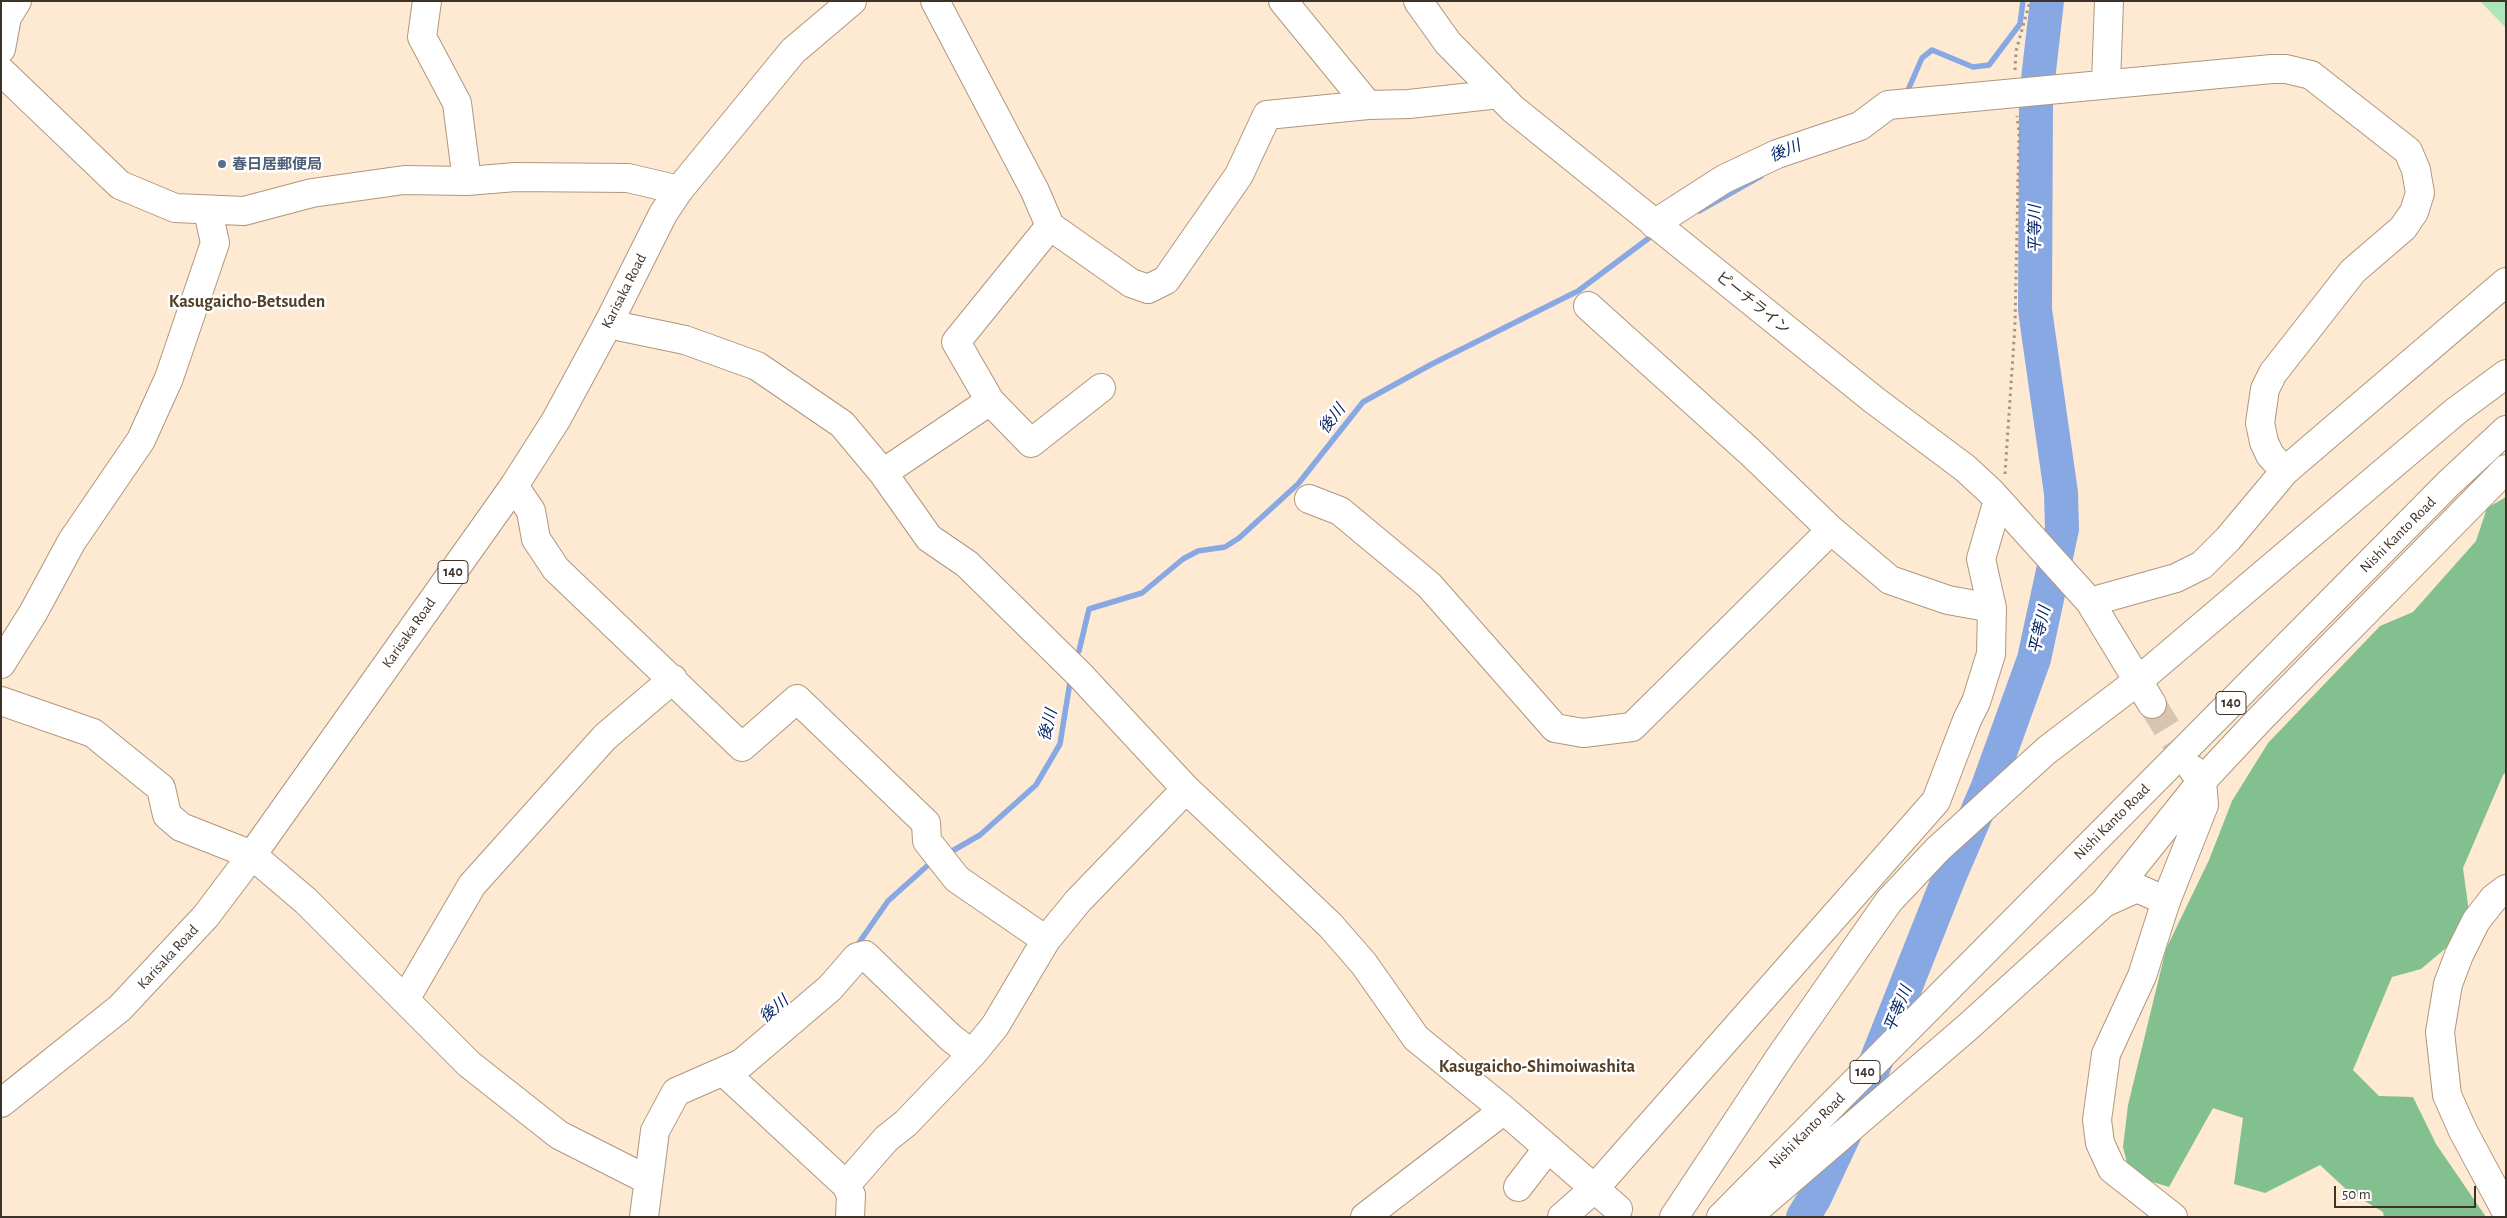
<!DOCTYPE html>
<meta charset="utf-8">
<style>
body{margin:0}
#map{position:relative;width:2507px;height:1218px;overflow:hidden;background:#fee9d3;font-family:"Alegreya Sans",sans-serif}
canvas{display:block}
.frame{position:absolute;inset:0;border:2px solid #3d3228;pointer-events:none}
.scale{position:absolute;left:2334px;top:1186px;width:142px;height:22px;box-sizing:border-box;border:2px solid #3d3228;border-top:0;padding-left:6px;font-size:15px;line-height:18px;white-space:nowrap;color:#3d3228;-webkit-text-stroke:4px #fff;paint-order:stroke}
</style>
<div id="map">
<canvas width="2507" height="1218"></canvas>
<div class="frame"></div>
<div class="scale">50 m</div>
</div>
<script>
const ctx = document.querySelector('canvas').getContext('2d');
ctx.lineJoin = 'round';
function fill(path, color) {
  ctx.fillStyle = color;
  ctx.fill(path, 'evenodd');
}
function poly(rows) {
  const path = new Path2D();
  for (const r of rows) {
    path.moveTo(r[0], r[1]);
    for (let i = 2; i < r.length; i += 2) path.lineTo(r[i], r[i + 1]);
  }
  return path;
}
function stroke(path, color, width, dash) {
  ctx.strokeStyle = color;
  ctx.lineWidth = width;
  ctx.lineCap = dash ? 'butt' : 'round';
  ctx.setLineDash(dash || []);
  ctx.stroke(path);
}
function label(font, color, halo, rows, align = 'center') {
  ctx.font = font + ' "Alegreya Sans","Noto Sans JP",sans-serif';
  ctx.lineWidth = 5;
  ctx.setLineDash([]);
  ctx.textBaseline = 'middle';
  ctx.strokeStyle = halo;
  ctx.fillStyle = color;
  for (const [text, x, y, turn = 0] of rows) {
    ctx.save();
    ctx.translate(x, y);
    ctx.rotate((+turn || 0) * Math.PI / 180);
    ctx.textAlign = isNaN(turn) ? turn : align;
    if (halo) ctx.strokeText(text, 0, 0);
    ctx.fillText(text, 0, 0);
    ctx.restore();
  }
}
const green = poly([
 [2480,1,2506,1,2506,28]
]);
const forest = poly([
 [2506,497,2506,772,2503,775,2463,868,2471,927,2421,969,2392,977,2353,1070,2379,1096,2413,1097,2436,1144,2486,1217,2384,1217,2383,1212,2348,1191,2320,1165,2265,1193,2234,1184,2243,1118,2213,1108,2169,1187,2130,1175,2123,1147,2128,1105,2166,949,2209,860,2232,801,2268,743,2380,626,2413,612,2476,541,2487,508]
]);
const stream = poly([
 [1908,90,1922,58,1932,50,1973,67,1989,65,2020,24,2023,1],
 [1699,211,1761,176],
 [1079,651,1089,609,1142,593,1183,559,1198,551,1225,547,1239,538,1298,484,1363,402,1432,364,1578,291,1649,238],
 [954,850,980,835,1036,785,1060,744,1070,682],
 [856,947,888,901,927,866]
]);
const river = poly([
 [1803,1217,1814,1199,1861,1099,1950,875,1987,789,2034,659,2062,529,2061,493,2035,310,2036,97,2047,1]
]);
const minorTunnel = poly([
 [2152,704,2193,770]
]);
const path = poly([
 [2015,70,2016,51,2030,1],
 [2005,474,2015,325,2019,133,2017,116]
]);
const minor = poly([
 [427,1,422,37,457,103,467,181],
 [1283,1,1368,105,1409,104,1499,94],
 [1418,1,1448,43,1513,109,1874,400,1965,468,1991,492,2090,602,2152,704],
 [1,49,7,17,17,1],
 [1,71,120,185,175,208,244,211,312,193,404,180,467,181,516,177,628,178,679,190],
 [2106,83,2109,1],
 [1654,224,1724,179,1777,154,1860,126,1888,105,2272,69,2286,69,2311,75,2408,151,2416,170,2420,193,2414,212,2403,228,2353,271,2273,373,2265,389,2260,423,2264,442,2270,455,2285,471],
 [1050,226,1131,283,1148,289,1166,280,1239,175,1267,115,1368,105],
 [1588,306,1749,451,1831,530,1890,580,1948,600,1992,608],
 [608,324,685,340,757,366,842,424,883,473,929,538,967,564,1080,675,1186,789,1330,925,1364,964,1416,1038,1504,1110,1618,1209],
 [990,401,1031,443,1101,388],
 [883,473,990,401,956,342,1050,226,1035,191,935,1],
 [514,486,531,511,536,539,556,569,742,747,797,699,926,823,927,841,957,879,1046,940],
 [1309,499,1340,511,1429,585,1555,728,1583,733,1632,727,1831,530],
 [2090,602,2176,578,2202,565,2228,539,2285,471,2506,282],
 [1,664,33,613,72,541,141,440,169,378,215,243,208,211],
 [1,701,93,733,161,788,167,815,181,827,252,855,306,901,469,1064,559,1135,648,1180],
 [2506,889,2494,898,2476,921,2459,955,2448,984,2440,1032,2447,1095,2463,1131,2506,1211],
 [406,998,472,885,605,737,673,679],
 [724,1072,846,1185,886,1139,906,1123,972,1054],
 [846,1185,851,1195,850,1217],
 [1518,1187,1548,1148],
 [644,1217,655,1131,676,1092,742,1063,830,988,857,957,865,955,951,1038,972,1054,995,1026,1046,940,1078,901,1186,789],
 [1365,1217,1504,1110],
 [1562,1217,1595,1188,1936,801,1967,720,1976,702,1991,654,1992,608,1981,559,1998,500],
 [2173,1217,2112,1169,2100,1143,2097,1120,2106,1054,2142,976,2166,901,2204,805,2202,781,2193,770]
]);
const highway = poly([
 [2106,902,2137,888,2166,901],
 [1,1103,120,1008,206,916,252,855,514,486,556,420,608,324,663,214,679,190,793,51,852,1],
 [1674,1217,1780,1057,1889,901,1938,849,2047,750,2139,680,2456,411,2506,374],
 [1721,1217,2449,483,2506,430],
 [1747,1217,1969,1026,2105,902,2202,781,2259,720,2506,469]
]);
const markers = [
 [222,164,5,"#5c6f8a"]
];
const shields = [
 [453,572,30],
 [2231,703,30],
 [1865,1072,30]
];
const shieldNames = [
 ["140",453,572],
 ["140",2231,703],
 ["140",1865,1072]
];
const serviceNames = [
 ["春日居郵便局",232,164]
];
const streetNames = [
 ["Karisaka Road",624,291,-63],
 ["ピーチライン",1753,303,39],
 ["Nishi Kanto Road",2398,535,-45],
 ["Karisaka Road",409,633,-55],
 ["Nishi Kanto Road",2112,822,-45],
 ["Karisaka Road",168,957,-47],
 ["Nishi Kanto Road",1807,1131,-45]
];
const waterNames = [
 ["後川",1785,151,-22],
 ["平等川",2035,229,-90],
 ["後川",1332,419,-52],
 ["平等川",2040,630,-77],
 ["後川",1048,725,-76],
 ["後川",774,1009,-40],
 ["平等川",1898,1009,-68]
];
const quarterNames = [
 ["Kasugaicho-Betsuden",247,302],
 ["Kasugaicho-Shimoiwashita",1537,1067]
];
fill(green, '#ade6b8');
fill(forest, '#82c090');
stroke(stream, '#88a8e4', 5.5);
stroke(river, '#88a8e4', 34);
stroke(minorTunnel, '#d7c4b1', 28, [28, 14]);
stroke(minor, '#af977d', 30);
stroke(highway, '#af977d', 30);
stroke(path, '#a59584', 3, [2.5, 4]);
stroke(minor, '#fff', 28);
stroke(highway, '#fff', 28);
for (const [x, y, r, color] of markers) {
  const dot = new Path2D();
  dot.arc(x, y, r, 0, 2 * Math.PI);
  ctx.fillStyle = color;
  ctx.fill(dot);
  stroke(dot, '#fff', 2);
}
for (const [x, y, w] of shields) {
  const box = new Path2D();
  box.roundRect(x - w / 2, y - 11.5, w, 23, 4);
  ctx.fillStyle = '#fff';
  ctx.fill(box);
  stroke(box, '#3d3228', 1);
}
label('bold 14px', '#3d3228', null, shieldNames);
label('bold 15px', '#4e5e75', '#fff', serviceNames, 'left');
label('15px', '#3d3228', '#fff', streetNames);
label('italic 16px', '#052468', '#fff', waterNames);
label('bold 18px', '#533e26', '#fff', quarterNames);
</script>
